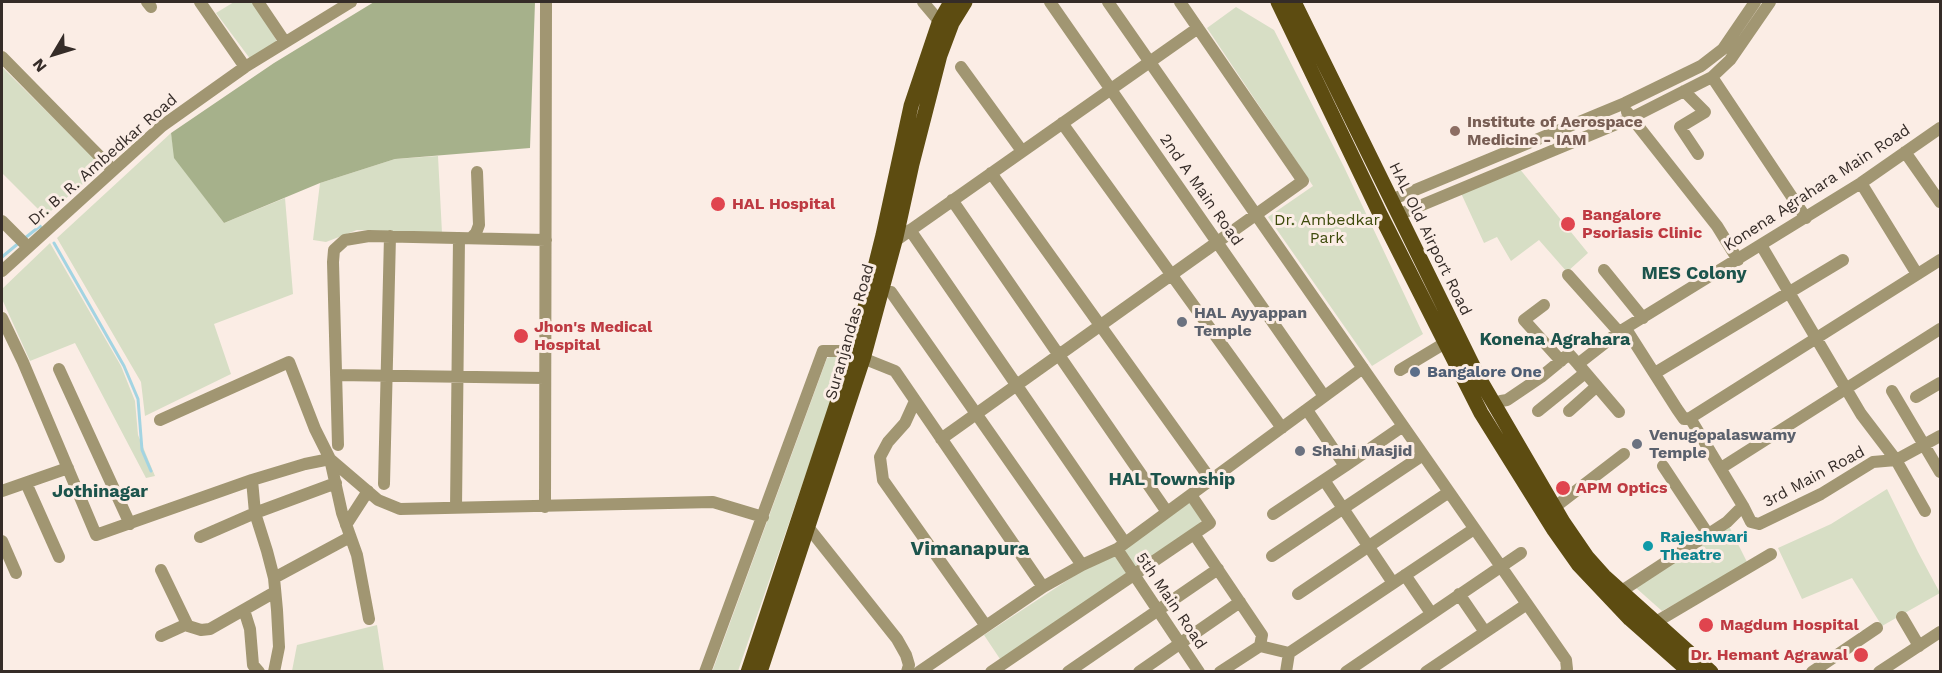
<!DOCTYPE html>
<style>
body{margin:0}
#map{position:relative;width:1942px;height:673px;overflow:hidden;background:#fbede5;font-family:"Work Sans",sans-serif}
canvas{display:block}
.frame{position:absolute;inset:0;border:3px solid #352c28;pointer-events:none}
.north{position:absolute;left:24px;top:24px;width:60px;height:60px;-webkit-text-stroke:4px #fbede5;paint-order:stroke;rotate:232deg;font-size:16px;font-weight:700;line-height:24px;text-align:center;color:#352c28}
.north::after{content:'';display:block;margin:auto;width:21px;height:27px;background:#352c28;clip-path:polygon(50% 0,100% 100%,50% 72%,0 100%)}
</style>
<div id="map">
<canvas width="1942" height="673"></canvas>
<div class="frame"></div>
<div class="north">N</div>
</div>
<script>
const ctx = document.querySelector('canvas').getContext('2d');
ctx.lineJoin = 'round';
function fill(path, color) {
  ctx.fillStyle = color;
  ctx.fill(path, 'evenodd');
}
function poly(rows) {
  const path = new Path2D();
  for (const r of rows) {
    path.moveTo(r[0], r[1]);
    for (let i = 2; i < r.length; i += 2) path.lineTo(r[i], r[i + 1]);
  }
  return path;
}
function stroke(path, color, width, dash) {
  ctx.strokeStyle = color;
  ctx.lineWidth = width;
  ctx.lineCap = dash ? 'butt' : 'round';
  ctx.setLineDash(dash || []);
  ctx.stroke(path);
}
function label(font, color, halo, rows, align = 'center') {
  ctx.font = font + ' "Work Sans",sans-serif';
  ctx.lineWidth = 6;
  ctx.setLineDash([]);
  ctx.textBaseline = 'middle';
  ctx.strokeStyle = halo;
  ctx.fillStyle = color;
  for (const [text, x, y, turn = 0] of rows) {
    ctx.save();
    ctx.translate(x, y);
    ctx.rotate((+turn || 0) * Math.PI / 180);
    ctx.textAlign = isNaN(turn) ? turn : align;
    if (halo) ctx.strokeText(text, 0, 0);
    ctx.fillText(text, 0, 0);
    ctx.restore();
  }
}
const green = poly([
 [234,2,254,2,278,43,251,60,216,13],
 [1236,7,1274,30,1344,167,1423,334,1372,366,1268,217,1313,186,1207,28],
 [2,67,103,167,45,216,2,173],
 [171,133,175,158,224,223,285,198,293,294,214,324,231,374,145,416,141,382,57,238],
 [438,156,442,233,357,230,326,242,313,240,320,183,395,159],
 [1519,168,1588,253,1567,272,1539,240,1511,261,1497,237,1484,243,1460,191],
 [50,243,121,366,135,401,138,435,155,476,146,478,75,343,30,361,2,299,2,289],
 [837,355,843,366,738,671,712,672,827,358],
 [1887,489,1918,552,1940,593,1882,626,1852,578,1802,599,1778,548,1831,524],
 [1191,500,1202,519,1195,532,1137,570,1124,550],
 [1729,526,1748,564,1662,611,1635,587],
 [1115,556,1128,575,1000,659,984,635,1083,570],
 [377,625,384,671,292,671,297,645]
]);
const forest = poly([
 [374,2,535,2,530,148,395,159,320,183,224,223,174,158,171,133,274,63]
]);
const stream = poly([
 [25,238,40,226,42,230],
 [54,243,124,366,138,399,142,450,151,471],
 [2,257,20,242]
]);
const minor = poly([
 [147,2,151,7],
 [200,2,245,67],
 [258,2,285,42],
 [923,2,945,28],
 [1050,2,1324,396],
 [1108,2,1566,660,1567,669,1566,672],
 [2,57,112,169],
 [961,67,1022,151],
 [1712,77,1806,218],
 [1684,91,1705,112,1680,127,1698,154],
 [1627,112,1717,226,1738,260],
 [1062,123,1282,428],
 [1905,152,1940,202],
 [991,173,1211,480],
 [1861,183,1917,274],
 [952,200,1167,512],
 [1391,200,1625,103,1701,66,1723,49,1755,2],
 [1398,215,1631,118,1712,77,1730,60,1770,2],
 [2,221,28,247],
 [910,230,1125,543],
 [472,237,476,233,479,225,477,172],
 [892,239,895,241,1198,28],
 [1761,245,1861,414,1896,460,1925,511],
 [1604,270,1643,318],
 [2,271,162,126,245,67,351,2],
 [1568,275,1619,332],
 [891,292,1082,565],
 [1544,305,1524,320,1561,361],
 [2,318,23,362,96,535,252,480,305,464,330,459],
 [1578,364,1619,412],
 [59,369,130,524],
 [1400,370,1445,343],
 [1655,373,1843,260],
 [336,375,545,378],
 [1892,391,1940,472],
 [1916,397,1940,383],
 [915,401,905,423,888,442,880,457,883,480,986,626],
 [1495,405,1501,401,1507,400,1541,377,1569,354,1578,364,1619,332,1861,183,1940,128],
 [1307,410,1345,466,1324,480,1393,583],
 [1538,411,1585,373],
 [1569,411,1597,386],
 [1690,418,1940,260],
 [160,420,289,362,315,429,330,459,342,513,357,555,369,619],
 [941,439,1303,181,1180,2],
 [338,445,333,262,334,250,345,240,369,236,546,240],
 [330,459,378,500,400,509,713,502,763,517],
 [1345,466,1403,426],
 [1663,466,1708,534],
 [1721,468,1940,329],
 [252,480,255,513,267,551,274,578,277,610,279,647,274,672],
 [26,483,59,557],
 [384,484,390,236],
 [2,491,68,468],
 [1743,506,1751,522,1759,524,1821,494,1873,462,1896,460,1940,436],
 [545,507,546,2],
 [1555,507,1624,454],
 [456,508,459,238],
 [1273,514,1324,480],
 [346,525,368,491],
 [808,527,897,639,906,655,909,665,907,672],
 [1194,534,1262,635,1260,646,1220,672],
 [200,537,255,513,336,483],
 [2,541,16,573],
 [1117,549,1199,672],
 [1272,556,1423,455],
 [161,570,188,626],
 [1405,575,1431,613],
 [274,578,350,537],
 [1620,592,1727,522,1743,506,1690,418,1684,419,1677,409,1626,329],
 [1298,594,1449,492],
 [1459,594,1485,632],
 [244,610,250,629,253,665,259,672],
 [1902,617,1919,646],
 [1656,622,1771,554],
 [161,636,185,625,201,630,210,629,275,592],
 [1260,646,1289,653],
 [705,672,823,351,845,351,895,371,1043,587],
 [919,672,1043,587,1082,565,1117,549,1363,368],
 [991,672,1210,523,1191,495],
 [1068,672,1218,569],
 [1139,672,1240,602],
 [1286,672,1289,653,1474,529],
 [1346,672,1521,553],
 [1426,672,1527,604],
 [1812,672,1877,628],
 [1879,672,1940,632]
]);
const major = poly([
 [1278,2,1380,214,1481,413,1554,530,1578,564,1630,619,1690,672],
 [1294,2,1479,378,1563,522,1587,557,1604,576,1711,672],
 [748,672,853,355,883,235,911,106,939,23,951,2],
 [760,672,863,359,896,237,912,164,940,55,952,23,965,2]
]);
const markers = [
 [1455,131,6,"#8d6e63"],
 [718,204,8,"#e0444e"],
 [1568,224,8,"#e0444e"],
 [1182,322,6,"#6b7280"],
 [521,336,8,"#e0444e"],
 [1415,372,6,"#5c6f8a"],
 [1637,444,6,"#6b7280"],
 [1300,451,6,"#6b7280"],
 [1563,488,8,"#e0444e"],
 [1648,546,6,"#0f9aa8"],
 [1706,625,8,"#e0444e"],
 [1861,655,8,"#e0444e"]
];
const educationNames = [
 ["Institute of Aerospace",1467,122],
 ["Medicine - IAM",1467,140]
];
const streetNames = [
 ["Dr. B. R. Ambedkar Road",103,160,-41],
 ["Konena Agrahara Main Road",1817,188,-33],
 ["2nd A Main Road",1201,190,55],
 ["HAL Old Airport Road",1430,239,64],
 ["Suranjandas Road",850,332,-74],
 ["3rd Main Road",1814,477,-28],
 ["5th Main Road",1171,601,56]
];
const healthNames = [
 ["HAL Hospital",732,204],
 ["Bangalore",1582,215],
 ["Psoriasis Clinic",1582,233],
 ["Jhon's Medical",534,327],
 ["Hospital",534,345],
 ["APM Optics",1576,488],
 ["Magdum Hospital",1720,625],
 ["Dr. Hemant Agrawal",1848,655,"right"]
];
const parkNames = [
 ["Dr. Ambedkar",1327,220],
 ["Park",1327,238]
];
const worshipNames = [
 ["HAL Ayyappan",1194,313],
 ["Temple",1194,331],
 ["Venugopalaswamy",1649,435],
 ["Temple",1649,453],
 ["Shahi Masjid",1312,451]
];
const serviceNames = [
 ["Bangalore One",1427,372]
];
const cultureNames = [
 ["Rajeshwari",1660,537],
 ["Theatre",1660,555]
];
const neighbourhoodNames = [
 ["MES Colony",1694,274],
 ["Konena Agrahara",1555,340],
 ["HAL Township",1172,480],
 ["Jothinagar",100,492]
];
const quarterNames = [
 ["Vimanapura",970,549]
];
fill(green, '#d7dec5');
fill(forest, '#a6b18b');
stroke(stream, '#a3d4e2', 3);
stroke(minor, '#a19672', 12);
stroke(major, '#5d4c11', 15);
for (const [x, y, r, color] of markers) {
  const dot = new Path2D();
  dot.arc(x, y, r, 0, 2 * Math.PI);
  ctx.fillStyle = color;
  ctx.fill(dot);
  stroke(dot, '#fbede5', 2);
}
label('bold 16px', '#785e54', '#fbede5', educationNames, 'left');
label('16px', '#352c28', '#fbede5', streetNames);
label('bold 16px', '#be3a42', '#fbede5', healthNames, 'left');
label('16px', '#3e4b0c', '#fbede5', parkNames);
label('bold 16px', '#5b616d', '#fbede5', worshipNames, 'left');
label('bold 16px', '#4e5e75', '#fbede5', serviceNames, 'left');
label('bold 16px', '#0d838f', '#fbede5', cultureNames, 'left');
label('bold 18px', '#1c544c', '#fbede5', neighbourhoodNames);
label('bold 20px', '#1c544c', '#fbede5', quarterNames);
</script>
